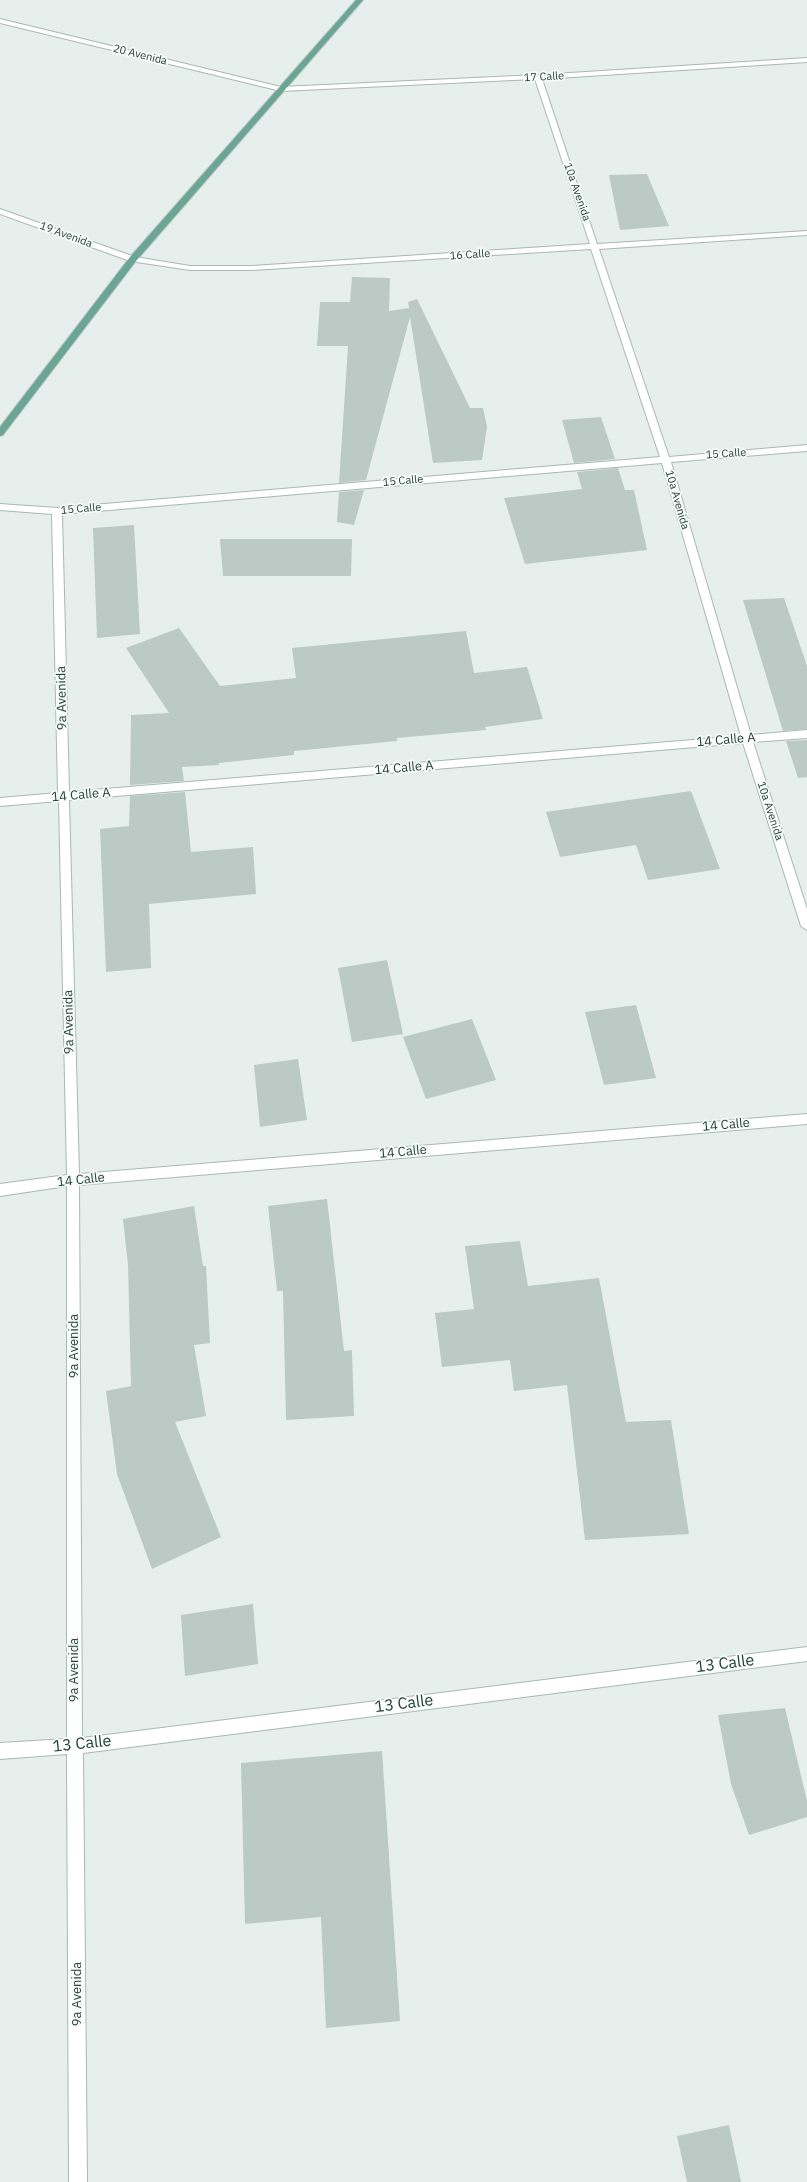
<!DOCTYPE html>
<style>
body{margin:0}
canvas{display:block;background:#e6efeb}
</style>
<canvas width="807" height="2182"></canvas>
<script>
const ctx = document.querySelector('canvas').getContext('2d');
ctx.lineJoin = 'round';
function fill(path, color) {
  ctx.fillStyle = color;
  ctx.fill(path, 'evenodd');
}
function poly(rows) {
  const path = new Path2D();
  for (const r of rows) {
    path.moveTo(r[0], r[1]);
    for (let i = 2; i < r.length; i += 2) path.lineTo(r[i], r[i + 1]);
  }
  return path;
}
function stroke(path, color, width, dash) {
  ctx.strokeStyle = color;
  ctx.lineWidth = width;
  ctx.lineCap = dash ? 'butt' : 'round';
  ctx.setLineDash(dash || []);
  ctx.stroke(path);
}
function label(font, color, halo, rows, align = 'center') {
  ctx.font = font + ' "IBM Plex Sans",sans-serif';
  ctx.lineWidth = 3.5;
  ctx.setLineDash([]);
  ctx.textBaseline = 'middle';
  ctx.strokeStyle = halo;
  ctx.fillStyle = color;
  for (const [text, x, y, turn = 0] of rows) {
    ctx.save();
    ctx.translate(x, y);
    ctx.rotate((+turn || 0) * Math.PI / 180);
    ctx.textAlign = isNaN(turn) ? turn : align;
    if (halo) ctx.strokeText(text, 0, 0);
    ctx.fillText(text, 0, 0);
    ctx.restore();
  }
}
const building = poly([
 [647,174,669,226,620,230,609,175],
 [352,277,390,278,389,311,409,308,408,302,417,299,470,408,483,408,487,427,482,460,433,463,410,317,366,480,339,483,348,346,317,346,320,302,350,302],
 [601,417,615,459,574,463,562,420],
 [618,468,625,490,634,490,647,550,525,564,504,498,582,489,577,472],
 [364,490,354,525,337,522,339,492],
 [134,525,140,634,97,638,93,528],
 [220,539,352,539,351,576,223,576],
 [784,598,807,666,807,729,783,731,743,600],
 [179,628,220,686,296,678,292,648,466,631,474,673,527,667,543,719,485,727,486,730,397,738,397,741,294,751,294,755,219,763,219,765,182,767,184,781,130,785,131,715,169,713,126,648],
 [807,740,807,777,798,778,786,741],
 [691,791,720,869,648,880,636,845,560,857,546,812],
 [185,792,191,852,253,847,256,894,149,904,151,968,106,972,100,829,129,826,130,796],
 [387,960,403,1034,352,1042,338,968],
 [636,1005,656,1078,604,1085,585,1012],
 [472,1019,496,1080,426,1099,403,1037],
 [298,1059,307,1120,260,1127,254,1065],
 [327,1199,344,1351,352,1350,354,1416,286,1420,283,1291,277,1291,268,1206],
 [194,1206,203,1266,206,1266,210,1343,194,1345,206,1416,175,1422,221,1537,152,1569,117,1474,106,1391,131,1386,128,1265,123,1219],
 [520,1241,528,1286,599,1278,626,1422,671,1420,689,1534,585,1540,567,1385,514,1391,510,1360,442,1367,435,1313,474,1309,465,1246],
 [253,1604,258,1664,185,1676,181,1615],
 [785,1708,807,1801,807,1817,749,1835,731,1784,718,1715],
 [382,1751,400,2021,326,2028,321,1917,245,1924,241,1763],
 [729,2125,741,2182,687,2182,677,2136]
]);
const minor = poly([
 [0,19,281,87,538,75,807,58,807,62,542,79,597,244,807,231,807,235,599,249,669,457,807,445,807,451,671,462,751,735,807,730,807,738,753,742,807,909,807,930,801,926,743,743,69,800,79,1174,807,1114,807,1124,79,1185,82,1738,807,1647,807,1661,83,1753,87,2182,69,2182,67,1754,0,1759,0,1743,67,1739,67,1186,0,1196,0,1184,67,1175,59,801,0,806,0,798,58,793,52,514,0,510,0,504,57,508,660,457,591,249,252,270,190,270,130,261,0,214,0,209,135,257,190,266,252,266,590,244,535,79,281,91,0,23,0,19],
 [662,463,741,736,69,792,62,514,662,463]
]);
const primary = poly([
 [356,0,363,0,136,261,3,435,0,436,0,427,130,257,356,0]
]);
const farStreetnames = [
 ["20 Avenida",140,55,14],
 ["17 Calle",544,77,-3],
 ["10a Avenida",577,192,71],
 ["19 Avenida",66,235,20],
 ["16 Calle",470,255,-4],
 ["15 Calle",726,454,-4],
 ["15 Calle",403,481,-5],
 ["10a Avenida",677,500,74],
 ["15 Calle",81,509,-5],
 ["10a Avenida",770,811,72]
];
const streetNames = [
 ["9a Avenida",62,698,-91],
 ["14 Calle A",726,740,-5],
 ["14 Calle A",404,768,-5],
 ["14 Calle A",81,795,-5],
 ["9a Avenida",69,1022,-91],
 ["14 Calle",726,1125,-5],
 ["14 Calle",403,1152,-5],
 ["14 Calle",81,1180,-6],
 ["9a Avenida",74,1346,-90],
 ["9a Avenida",74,1670,-90],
 ["9a Avenida",77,1994,-90]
];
const nearStreetnames = [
 ["13 Calle",725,1664,-7],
 ["13 Calle",404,1704,-7],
 ["13 Calle",82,1744,-6]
];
fill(building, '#bbcac4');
stroke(minor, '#a8b8b2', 2);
stroke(primary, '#c2cac8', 2);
fill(minor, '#fff');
fill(primary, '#6aa596');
label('11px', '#24423a', '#f7fbf9', farStreetnames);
label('13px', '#24423a', '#f7fbf9', streetNames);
label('16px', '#24423a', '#f7fbf9', nearStreetnames);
</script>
